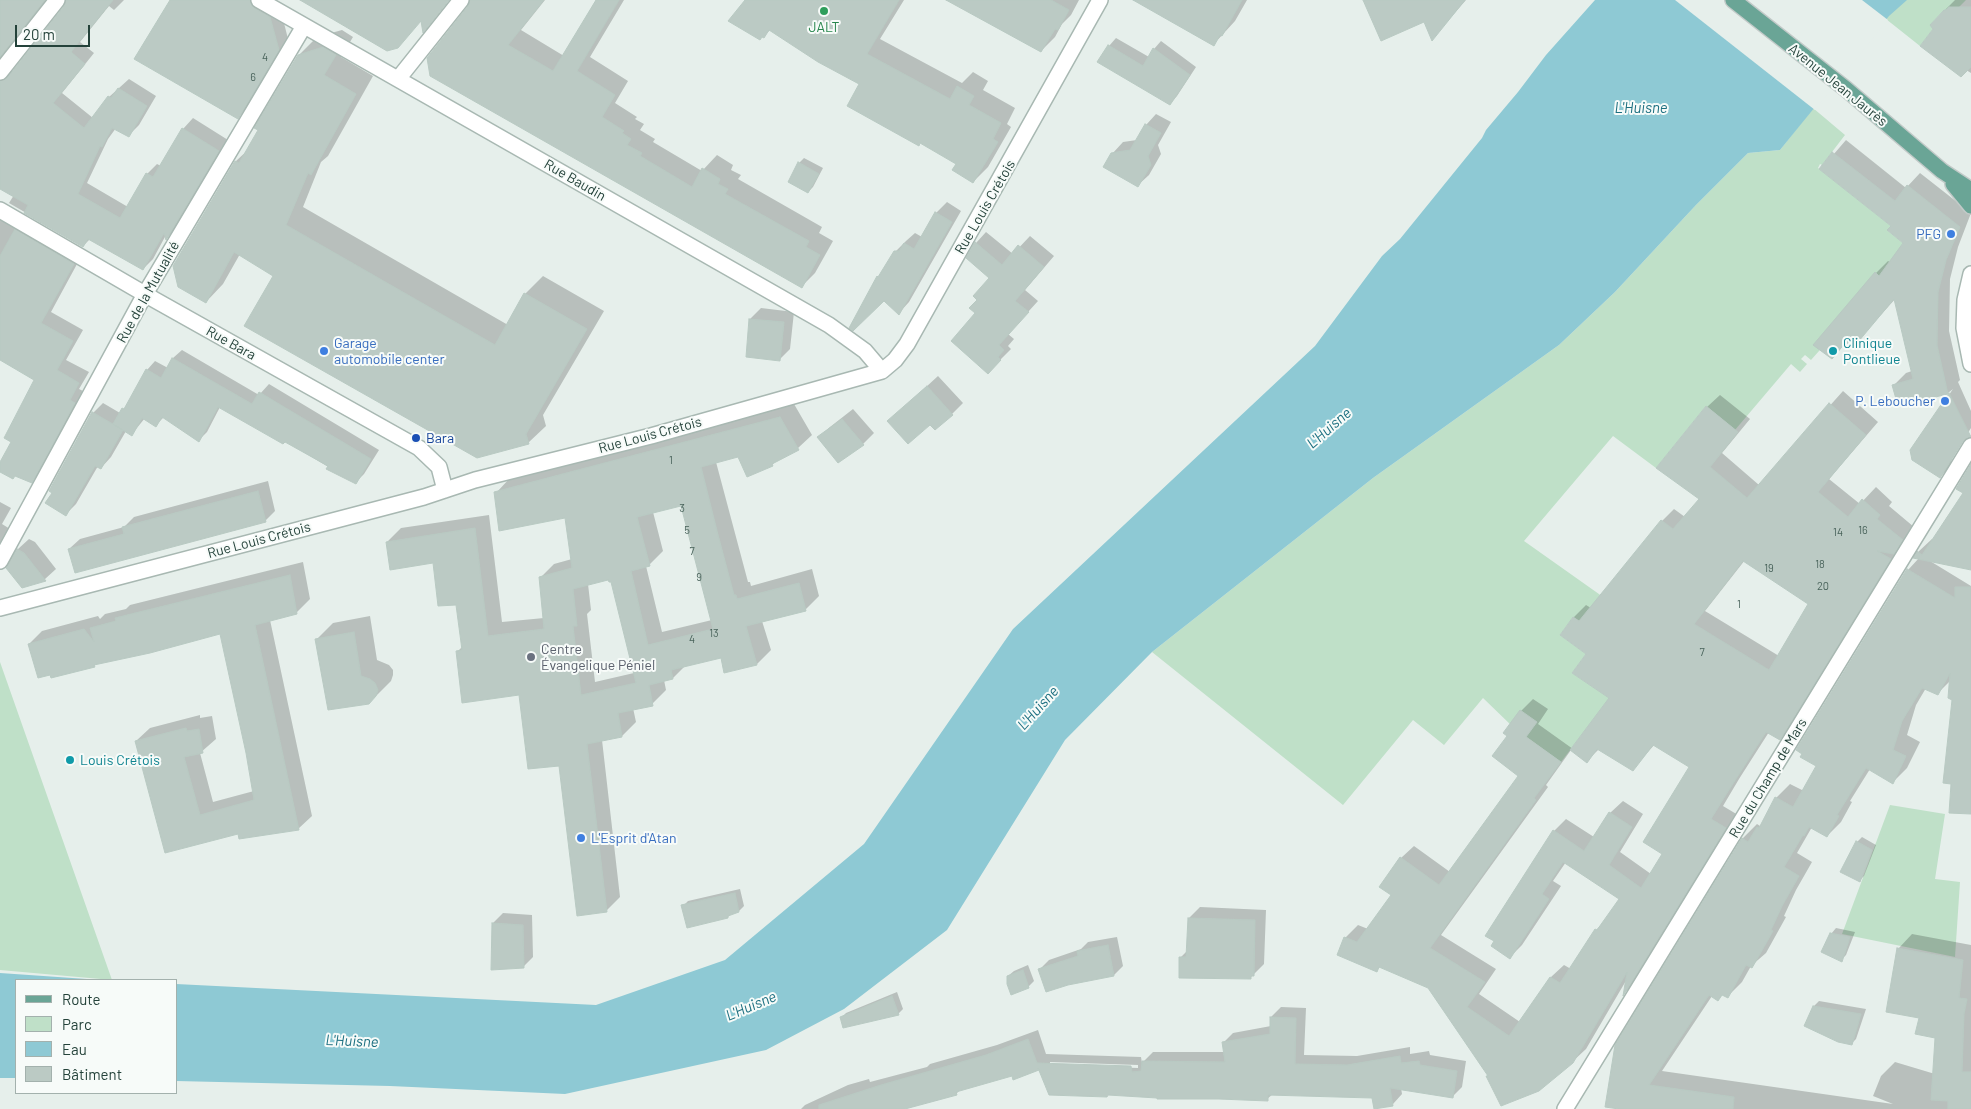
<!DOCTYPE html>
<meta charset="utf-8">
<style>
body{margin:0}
#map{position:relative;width:1971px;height:1109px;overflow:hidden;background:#e6efeb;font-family:Barlow,sans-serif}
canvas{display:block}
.legend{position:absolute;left:15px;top:979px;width:162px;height:115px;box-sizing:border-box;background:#f7fbf9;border:1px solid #a3b1ad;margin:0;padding:6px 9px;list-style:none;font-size:15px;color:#24423a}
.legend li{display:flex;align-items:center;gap:10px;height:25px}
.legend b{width:25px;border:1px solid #a3b1ad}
.scale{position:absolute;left:15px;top:25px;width:75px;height:22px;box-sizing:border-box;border:2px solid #24423a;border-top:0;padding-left:6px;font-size:15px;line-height:18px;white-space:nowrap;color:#24423a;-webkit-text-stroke:4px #f7fbf9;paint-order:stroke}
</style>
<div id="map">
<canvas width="1971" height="1109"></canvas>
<ul class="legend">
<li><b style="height:6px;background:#6aa596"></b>Route</li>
<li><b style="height:14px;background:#bfe0c8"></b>Parc</li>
<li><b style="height:14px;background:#8ec9d4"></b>Eau</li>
<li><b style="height:14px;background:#bbcac4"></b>Bâtiment</li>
</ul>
<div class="scale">20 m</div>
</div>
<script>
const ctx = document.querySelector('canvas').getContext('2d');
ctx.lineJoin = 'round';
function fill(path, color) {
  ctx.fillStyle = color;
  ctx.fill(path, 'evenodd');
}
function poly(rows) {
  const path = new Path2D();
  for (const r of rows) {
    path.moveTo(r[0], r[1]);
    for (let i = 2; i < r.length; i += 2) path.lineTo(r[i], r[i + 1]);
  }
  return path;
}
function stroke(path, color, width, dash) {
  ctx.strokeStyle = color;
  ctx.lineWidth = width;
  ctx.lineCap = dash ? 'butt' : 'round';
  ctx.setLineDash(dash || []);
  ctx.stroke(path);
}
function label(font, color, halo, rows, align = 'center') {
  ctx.font = font + ' Barlow,sans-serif';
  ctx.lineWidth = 4;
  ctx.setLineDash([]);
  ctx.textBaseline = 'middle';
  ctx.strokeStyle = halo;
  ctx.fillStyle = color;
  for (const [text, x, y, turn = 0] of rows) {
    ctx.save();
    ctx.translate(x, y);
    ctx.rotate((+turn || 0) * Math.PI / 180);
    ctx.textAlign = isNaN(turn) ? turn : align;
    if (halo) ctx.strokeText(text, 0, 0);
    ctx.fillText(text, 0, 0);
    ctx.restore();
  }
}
const green = poly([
 [1862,0,1966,0,1959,7,1944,10,1931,24,1933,29,1920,46],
 [1813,108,1845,135,1822,165,1820,164,1818,168,1891,226,1888,231,1903,243,1888,283,1875,273,1835,333,1811,360,1805,355,1801,359,1807,364,1800,372,1791,364,1735,430,1706,406,1656,468,1613,436,1524,541,1630,616,1610,643,1573,617,1560,635,1586,654,1572,673,1610,698,1561,762,1513,727,1483,698,1444,745,1413,720,1343,805,1152,652,1373,478,1559,345,1615,292,1696,205,1748,153,1780,150],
 [0,662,112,980,0,970],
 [1890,805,1945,814,1935,879,1960,882,1955,957,1842,934]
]);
const water = poly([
 [1595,0,1907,0,1889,16,1780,150,1748,153,1696,205,1615,292,1559,345,1373,478,1152,652,1065,740,947,930,844,1009,766,1050,565,1094,390,1086,176,1081,176,984,596,1005,725,960,864,844,1013,629,1315,346,1382,256,1400,239,1482,138,1486,130,1518,92,1546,55],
 [0,973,101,980,16,980,16,1078,0,1078]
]);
const pier = poly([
 [1675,0,1862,0,1888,20,1815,110]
]);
const shadow = poly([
 [0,0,46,0,2,55,1,64,5,70,14,71,66,6,67,0,124,0,114,10,109,6,80,42,94,53,62,93,93,118,109,97,129,79,156,96,139,125,129,135,116,128,108,139,87,183,128,207,147,174,157,164,161,166,183,129,193,118,228,140,176,228,167,238,166,235,153,259,143,269,90,239,83,246,9,203,14,195,0,183],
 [171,0,268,0,280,7,288,39,248,107,238,117],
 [471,0,545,0,521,30,564,56,596,0,624,0,590,57,628,81,615,103,637,117,635,119,644,124,640,130,655,139,653,142,702,171,717,155,733,165,731,170,741,175,738,179,822,227,819,233,833,241,815,273,801,287,463,18],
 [747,0,904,0,880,39,962,83,973,72,988,81,983,90,1015,108,1007,124,1011,127,988,167,973,182,958,164,861,84,770,30,764,36],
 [948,0,1079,0,1071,15,1062,24,1055,37,1041,51],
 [1135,0,1247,0,1235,21,1213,45],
 [1364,0,1466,0,1432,39,1425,21],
 [1955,0,1971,0,1971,73,1966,70,1935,29,1945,10],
 [342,30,353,37,341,57,373,76,328,156,321,162,303,207,508,325,525,294,543,276,604,311,543,415,546,426,528,443,240,254,223,284,206,302,174,266,236,161,249,149,299,55,317,37],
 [1116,38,1149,57,1154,49,1161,41,1196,67,1177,96,1170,104,1109,46],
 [1156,114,1171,122,1158,145,1161,154,1149,175,1138,185,1112,154,1123,142,1137,140,1146,125],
 [1846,140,1906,188,1920,173,1971,213,1958,247,1950,279,1949,331,1960,380,1958,382,1971,411,1971,428,1950,461,1954,460,1950,467,1940,477,1911,450,1953,389,1948,393,1899,404,1894,385,1906,373,1912,371,1896,298,1853,346,1847,341,1832,358,1876,273,1888,261,1891,263,1905,243,1893,226,1821,169],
 [804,158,823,168,813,187,808,192,799,163],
 [947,202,961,211,909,302,899,313,878,277,883,271,895,252,906,241,915,233,922,237,936,213],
 [0,214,83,253,51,312,83,330,66,360,89,372,79,389,85,392,42,471,31,482,16,475,0,471,0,465,13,441,36,379,0,359],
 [986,232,1013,254,1030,236,1054,256,1025,290,1038,301,1008,334,1014,339,1008,346,1011,349,998,362,977,313,979,300,990,278,968,258,976,243],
 [761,308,794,312,790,349,779,360,747,356,750,319],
 [182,350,259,395,269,384,379,450,364,474,355,483,285,441,220,407,207,432,199,440,164,417,156,425,145,418,132,434,126,431,111,457,101,468,98,466,76,504,66,514,54,492,93,413,103,403,120,413,130,402,147,370,155,361,168,368,173,358],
 [938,376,963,403,952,414,930,423,889,421],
 [1843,391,1878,422,1829,479,1860,504,1876,487,1892,502,1889,506,1914,527,1901,546,1902,547,1792,726,1780,739,1769,732,1739,779,1723,806,1738,815,1636,982,1625,992,1627,979,1586,1049,1572,1062,1502,1104,1487,1076,1489,1074,1429,987,1381,966,1377,970,1345,938,1358,925,1368,929,1393,895,1401,858,1414,846,1450,872,1520,775,1509,735,1521,711,1533,699,1548,709,1538,724,1573,749,1611,698,1588,653,1562,635,1574,617,1586,605,1591,608,1662,521,1674,509,1685,517,1701,499,1707,407,1720,395,1750,419,1722,453,1759,485],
 [1745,560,1810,603,1779,656,1705,611],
 [1655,744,1690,766,1663,854,1651,874,1620,852,1643,814,1623,801,1610,813,1594,837,1566,819,1554,831,1510,957,1522,945,1561,886,1553,881,1566,862,1621,898,1607,919,1596,930,1571,969,1564,965,1551,977,1520,1022,1479,994,1496,969,1441,935,1548,787,1546,785,1571,750,1587,761,1599,749,1633,769],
 [794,404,812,435,798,448,777,460,772,465,739,456,716,462,748,582,750,582,751,586,812,569,819,596,805,610,762,621,771,650,757,664,725,671,721,657,685,666,673,678,664,680,666,690,652,704,633,708,636,722,622,736,602,740,620,897,606,911,560,765,520,694,457,652,463,646,457,604,434,562,387,542,401,528,489,515,502,622,544,618,540,578,554,564,572,559,566,516,496,493,510,478],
 [682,504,712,620,662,632,646,566,649,565,663,551,653,512],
 [609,579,612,581,634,673,595,682,587,614,591,610,588,584],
 [853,409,874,433,863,444,839,462,819,437,830,427],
 [1971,466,1971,569,1930,561,1971,586,1971,813,1950,681,1938,693,1926,688,1916,705,1907,735,1920,742,1907,768,1893,782,1870,769,1850,801,1852,802,1841,822,1827,836,1812,827,1797,853,1812,862,1796,890,1784,916,1786,917,1766,953,1751,966,1742,982,1728,996,1723,994,1718,1000,1712,996,1662,1071,1893,1104,1873,1096,1881,1076,1895,1062,1935,1074,1936,1037,1920,1017,1898,949,1912,934,1971,945,1971,1109,1618,1109,1616,1046,1743,838,1757,824,1760,826,1763,822,1776,798,1790,784,1804,791,1818,765,1908,570,1919,558,1918,552,1932,539,1934,540,1965,493],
 [268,481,275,511,265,521,69,549,80,539,124,527,134,517],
 [0,502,11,508,2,524,10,529,0,545],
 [29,539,35,542,56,569,45,579,22,586,8,568,18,549],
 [303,562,310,599,296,613,270,620,312,816,298,829,239,832,166,852,136,741,150,728,200,715,200,718,212,716,216,739,200,753,213,802,254,791,247,753,221,633,97,663,94,666,29,644,42,631,98,616,100,619,105,614,126,609,130,605],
 [370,616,377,660,389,665,393,670,393,675,391,681,374,698,317,639,333,623],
 [1862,837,1876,845,1864,876,1859,881,1857,842],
 [740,889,744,906,739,911,731,913,728,917,683,906,688,901],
 [1200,907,1266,910,1264,964,1250,978,1181,957,1188,950,1189,918],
 [503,913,532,915,533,957,523,967,493,923],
 [1836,928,1855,932,1846,955,1841,960,1831,934],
 [1117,937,1123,966,1114,975,1040,969,1049,960,1081,949,1088,942],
 [1028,965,1034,981,1029,986,1012,993,1008,976,1014,971],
 [897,992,903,1009,898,1014,841,1018,846,1013],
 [1819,1001,1866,1009,1856,1039,1851,1044,1814,1006],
 [1281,1007,1306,1008,1304,1055,1357,1056,1410,1047,1410,1054,1429,1051,1430,1055,1466,1061,1462,1087,1452,1097,1401,1088,1402,1094,1393,1104,1373,1097,1273,1094,1267,1099,1040,1068,961,1089,956,1094,898,1109,801,1109,805,1105,848,1085,869,1079,870,1082,927,1067,930,1064,997,1045,1038,1030,1046,1054,1141,1057,1142,1063,1153,1052,1225,1052,1223,1043,1233,1033,1271,1026,1271,1017],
 [1050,1062,1138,1065,1138,1068,1050,1065]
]);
const building = poly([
 [0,0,45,0,0,57,0,0],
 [66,0,113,0,71,52,85,64,53,103,84,128,108,96,111,98,118,88,147,106,129,137,112,128,102,147,100,146,78,194,120,218,146,173,153,177,182,128,219,151,166,240,164,233,143,270,88,239,83,247,24,213,28,205,0,189,0,81,7,78,64,6,66,0],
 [170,0,250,0,254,8,270,17,279,50,238,119,134,59,170,0],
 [300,0,449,0,423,33,421,21,398,48,387,51,300,0],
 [470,0,544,0,508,45,553,71,596,0,619,0,577,71,615,95,602,117,624,131,622,133,631,139,627,145,642,153,640,156,692,187,702,168,720,179,718,184,728,189,725,194,809,241,806,247,820,255,802,288,430,76,427,58,468,6,470,0],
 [745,0,899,0,867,54,950,99,957,86,974,96,969,105,1001,123,993,139,998,142,973,183,952,170,956,164,920,143,919,146,847,106,859,84,818,62,769,30,764,38,762,37,760,40,728,21,745,0],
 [946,0,1051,0,1069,10,1058,30,1055,29,1041,52,946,0],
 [1133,0,1242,0,1222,36,1220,35,1214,46,1133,0],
 [1363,0,1465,0,1432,41,1424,22,1381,41,1363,0],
 [1949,7,1971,7,1971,67,1961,77,1920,46,1933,29,1930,25,1944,10,1946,10,1949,7],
 [1108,45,1143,66,1153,48,1190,75,1170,105,1097,62,1108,45],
 [323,47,336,55,324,75,356,94,311,175,308,173,286,225,495,345,524,293,587,329,526,434,529,444,477,458,244,326,273,276,234,252,206,303,178,287,173,266,235,161,239,163,258,130,254,128,298,55,323,47],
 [1145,124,1161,133,1148,156,1151,165,1138,187,1103,167,1111,153,1130,150,1145,124],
 [1832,152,1895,201,1907,185,1960,227,1946,260,1938,292,1937,345,1948,394,1898,406,1892,385,1913,379,1894,299,1853,348,1846,342,1832,359,1813,345,1875,272,1879,276,1903,243,1887,230,1891,226,1819,169,1832,152],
 [798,162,819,174,808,193,788,182,798,162],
 [935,212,952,222,899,315,884,301,853,331,849,328,877,276,878,277,894,251,899,251,904,243,914,249,935,212],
 [15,229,74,264,41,323,73,341,57,370,79,383,70,400,75,403,32,483,15,476,13,479,0,472,0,462,11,442,4,438,34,380,0,360,0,256,15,229],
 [975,242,1002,265,1018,245,1044,267,1015,301,1029,312,999,345,1004,350,998,357,1001,360,988,374,951,341,975,313,969,308,977,300,973,296,989,278,966,258,975,242],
 [749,319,784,322,780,361,746,357,749,319],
 [172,358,252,404,259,392,371,459,356,484,326,469,328,466,285,442,283,444,218,407,199,442,162,417,156,427,142,418,132,436,113,424,122,408,124,409,146,369,161,378,172,358],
 [927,386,953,415,935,430,930,425,908,444,887,421,927,386],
 [1949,393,1971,437,1963,441,1940,478,1912,460,1910,450,1949,393],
 [1829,403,1866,435,1818,492,1848,517,1862,499,1880,515,1877,519,1903,540,1894,554,1877,551,1891,559,1780,740,1766,732,1727,793,1711,819,1726,828,1623,996,1627,972,1573,1063,1539,1091,1501,1106,1486,1076,1488,1076,1428,988,1379,967,1377,972,1337,955,1344,937,1357,942,1391,895,1379,887,1400,857,1439,885,1518,776,1492,756,1507,736,1503,733,1520,710,1537,722,1526,737,1561,762,1534,798,1536,800,1430,948,1485,982,1467,1007,1509,1036,1550,977,1560,983,1595,929,1597,930,1619,899,1563,862,1542,894,1549,899,1510,959,1491,946,1494,941,1485,936,1553,830,1584,851,1609,812,1632,827,1609,865,1641,888,1662,854,1643,842,1689,767,1653,745,1633,771,1597,749,1587,763,1570,750,1609,698,1572,673,1586,654,1560,635,1573,617,1579,621,1661,520,1673,529,1699,499,1656,468,1706,406,1738,432,1710,467,1747,498,1829,403],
 [1743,561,1808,604,1769,670,1694,624,1743,561],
 [92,412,123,430,101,469,95,466,66,516,45,503,52,493,49,491,92,412],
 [780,417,799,450,772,464,773,466,747,477,738,457,701,467,717,531,734,595,736,595,737,599,799,583,806,611,746,626,757,665,724,673,721,658,671,670,673,679,649,685,653,706,618,713,622,737,587,744,607,912,577,916,559,766,528,769,519,695,462,703,456,651,462,650,456,605,438,606,433,563,390,570,386,542,475,528,488,636,544,629,539,577,572,568,565,518,499,531,494,492,780,417],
 [681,506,713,629,648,645,631,571,650,566,637,517,681,506],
 [608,580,609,582,611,582,636,683,581,695,573,626,577,626,573,589,608,580],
 [842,419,864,445,838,463,817,437,842,419],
 [1971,464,1971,570,1913,558,1917,551,1922,555,1963,493,1956,489,1971,464],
 [258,491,266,522,75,573,68,549,124,534,122,527,258,491],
 [17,549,24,553,46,581,22,588,6,568,17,549],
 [1907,569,1955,598,1955,587,1971,587,1971,814,1949,813,1951,784,1943,783,1952,700,1948,698,1950,673,1938,695,1922,688,1902,721,1893,750,1906,756,1893,784,1866,768,1837,815,1839,816,1827,837,1809,827,1804,836,1803,835,1784,867,1799,876,1782,906,1771,930,1773,931,1752,968,1746,965,1728,998,1722,995,1718,1001,1709,995,1649,1085,1734,1097,1733,1109,1619,1109,1605,1107,1615,1045,1742,838,1748,842,1757,827,1759,828,1775,797,1793,807,1816,766,1800,757,1802,754,1796,750,1907,569],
 [290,575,297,614,255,625,299,830,239,839,238,834,165,853,135,741,186,728,187,731,199,729,203,753,184,757,200,815,254,800,246,753,220,634,150,653,94,665,95,667,51,678,50,675,38,678,28,644,84,629,94,642,90,628,116,621,115,618,290,575],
 [354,632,361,676,370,679,375,683,378,690,376,696,369,704,328,710,315,639,354,632],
 [1856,841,1872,850,1860,882,1840,872,1856,841],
 [735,893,739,912,728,916,728,918,687,928,681,905,735,893],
 [1188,918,1255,920,1254,976,1251,976,1251,979,1179,978,1179,957,1186,957,1188,918],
 [492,923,523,925,524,968,491,970,492,923],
 [1830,933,1850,937,1842,962,1821,952,1830,933],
 [1108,945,1114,976,1068,985,1046,992,1038,969,1078,956,1077,951,1108,945],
 [1897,948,1963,960,1959,998,1967,999,1964,1014,1962,1072,1971,1072,1971,1109,1948,1109,1948,1101,1931,1100,1935,1038,1915,1034,1919,1018,1886,1012,1897,948],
 [1023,970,1029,988,1011,995,1007,984,1007,976,1023,970],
 [892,996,899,1015,843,1028,840,1017,892,996],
 [1813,1006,1861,1014,1852,1045,1838,1042,1804,1026,1813,1006],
 [1270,1017,1296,1018,1295,1064,1347,1065,1400,1056,1401,1063,1419,1061,1420,1065,1457,1071,1453,1098,1390,1088,1393,1106,1374,1109,1372,1098,1268,1095,1268,1101,1219,1099,1157,1099,1157,1098,1108,1095,1107,1097,1049,1095,1038,1068,1039,1070,1013,1080,1012,1076,956,1092,957,1095,905,1109,819,1109,819,1105,881,1085,986,1055,1028,1039,1037,1063,1131,1066,1132,1072,1141,1071,1142,1061,1225,1062,1222,1042,1270,1034,1270,1017]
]);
const minor = poly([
 [259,0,829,325,865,351,882,371],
 [0,72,57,0],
 [398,79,461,0],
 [0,210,155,300,419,448,439,467,445,490],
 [1971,274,1965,300,1964,328,1971,364],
 [0,561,145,294,304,26],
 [0,608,424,497,475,480,651,436,882,371,895,360,907,344,1100,0],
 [1565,1109,1971,446]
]);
const major = poly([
 [1733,0,1846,89,1942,171,1971,190],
 [1953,184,1971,206]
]);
const markers = [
 [824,11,5,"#2e9e5b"],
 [1951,234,5,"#3f7fe0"],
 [324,351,5,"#3f7fe0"],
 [1833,351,5,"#0f9aa8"],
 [1945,401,5,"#3f7fe0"],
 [416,438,5,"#1a4fb4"],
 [531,657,5,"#6b7280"],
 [70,760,5,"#0f9aa8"],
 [581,838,5,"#3f7fe0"]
];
const numberNames = [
 ["4",265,57],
 ["6",253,77],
 ["1",671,460],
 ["3",682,508],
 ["5",687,530],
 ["16",1863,530],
 ["14",1838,532],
 ["7",692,551],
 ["18",1820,564],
 ["19",1769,568],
 ["9",699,577],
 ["20",1823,586],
 ["1",1739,604],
 ["13",714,633],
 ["4",692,639],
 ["7",1702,652]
];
const leisureNames = [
 ["JALT",824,27]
];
const streetNames = [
 ["Avenue Jean Jaurès",1838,85,39],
 ["Rue Baudin",575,180,30],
 ["Rue Louis Crétois",985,207,-60],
 ["Rue de la Mutualité",148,292,-61],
 ["Rue Bara",231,343,29],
 ["Rue Louis Crétois",650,435,-15],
 ["Rue Louis Crétois",259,540,-15],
 ["Rue du Champ de Mars",1768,778,-59]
];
const shopNames = [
 ["PFG",1941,234],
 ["Garage",334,343,"left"],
 ["automobile center",334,359,"left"],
 ["P. Leboucher",1935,401],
 ["L'Esprit d'Atan",591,838,"left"]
];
const cultureNames = [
 ["Clinique",1843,343],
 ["Pontlieue",1843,359],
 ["Louis Crétois",80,760]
];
const transitNames = [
 ["Bara",426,438]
];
const worshipNames = [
 ["Centre",541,649],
 ["Évangelique Péniel",541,665]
];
const waterNames = [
 ["L'Huisne",1641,108],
 ["L'Huisne",1329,428,-41],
 ["L'Huisne",1038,708,-48],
 ["L'Huisne",751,1006,-23],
 ["L'Huisne",352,1041,2]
];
fill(green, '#bfe0c8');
fill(water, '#8ec9d4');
fill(pier, '#e6efeb');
fill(shadow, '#0003');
fill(building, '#bbcac4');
stroke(building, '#b8c9c2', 1);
stroke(minor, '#a8b8b2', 18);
stroke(major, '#c2cac8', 18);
stroke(minor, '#fff', 15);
stroke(major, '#6aa596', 15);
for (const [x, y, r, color] of markers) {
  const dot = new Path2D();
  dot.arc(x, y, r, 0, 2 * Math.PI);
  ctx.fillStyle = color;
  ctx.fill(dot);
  stroke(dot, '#f7fbf9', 2);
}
label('11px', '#4a645c', null, numberNames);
label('14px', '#27864d', '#f7fbf9', leisureNames);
label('14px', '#24423a', '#f7fbf9', streetNames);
label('14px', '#366cbe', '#f7fbf9', shopNames, 'right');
label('14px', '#0d838f', '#f7fbf9', cultureNames, 'left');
label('14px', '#164399', '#f7fbf9', transitNames, 'left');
label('14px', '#5b616d', '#f7fbf9', worshipNames, 'left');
label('italic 15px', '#1c6f80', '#f7fbf9', waterNames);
</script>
